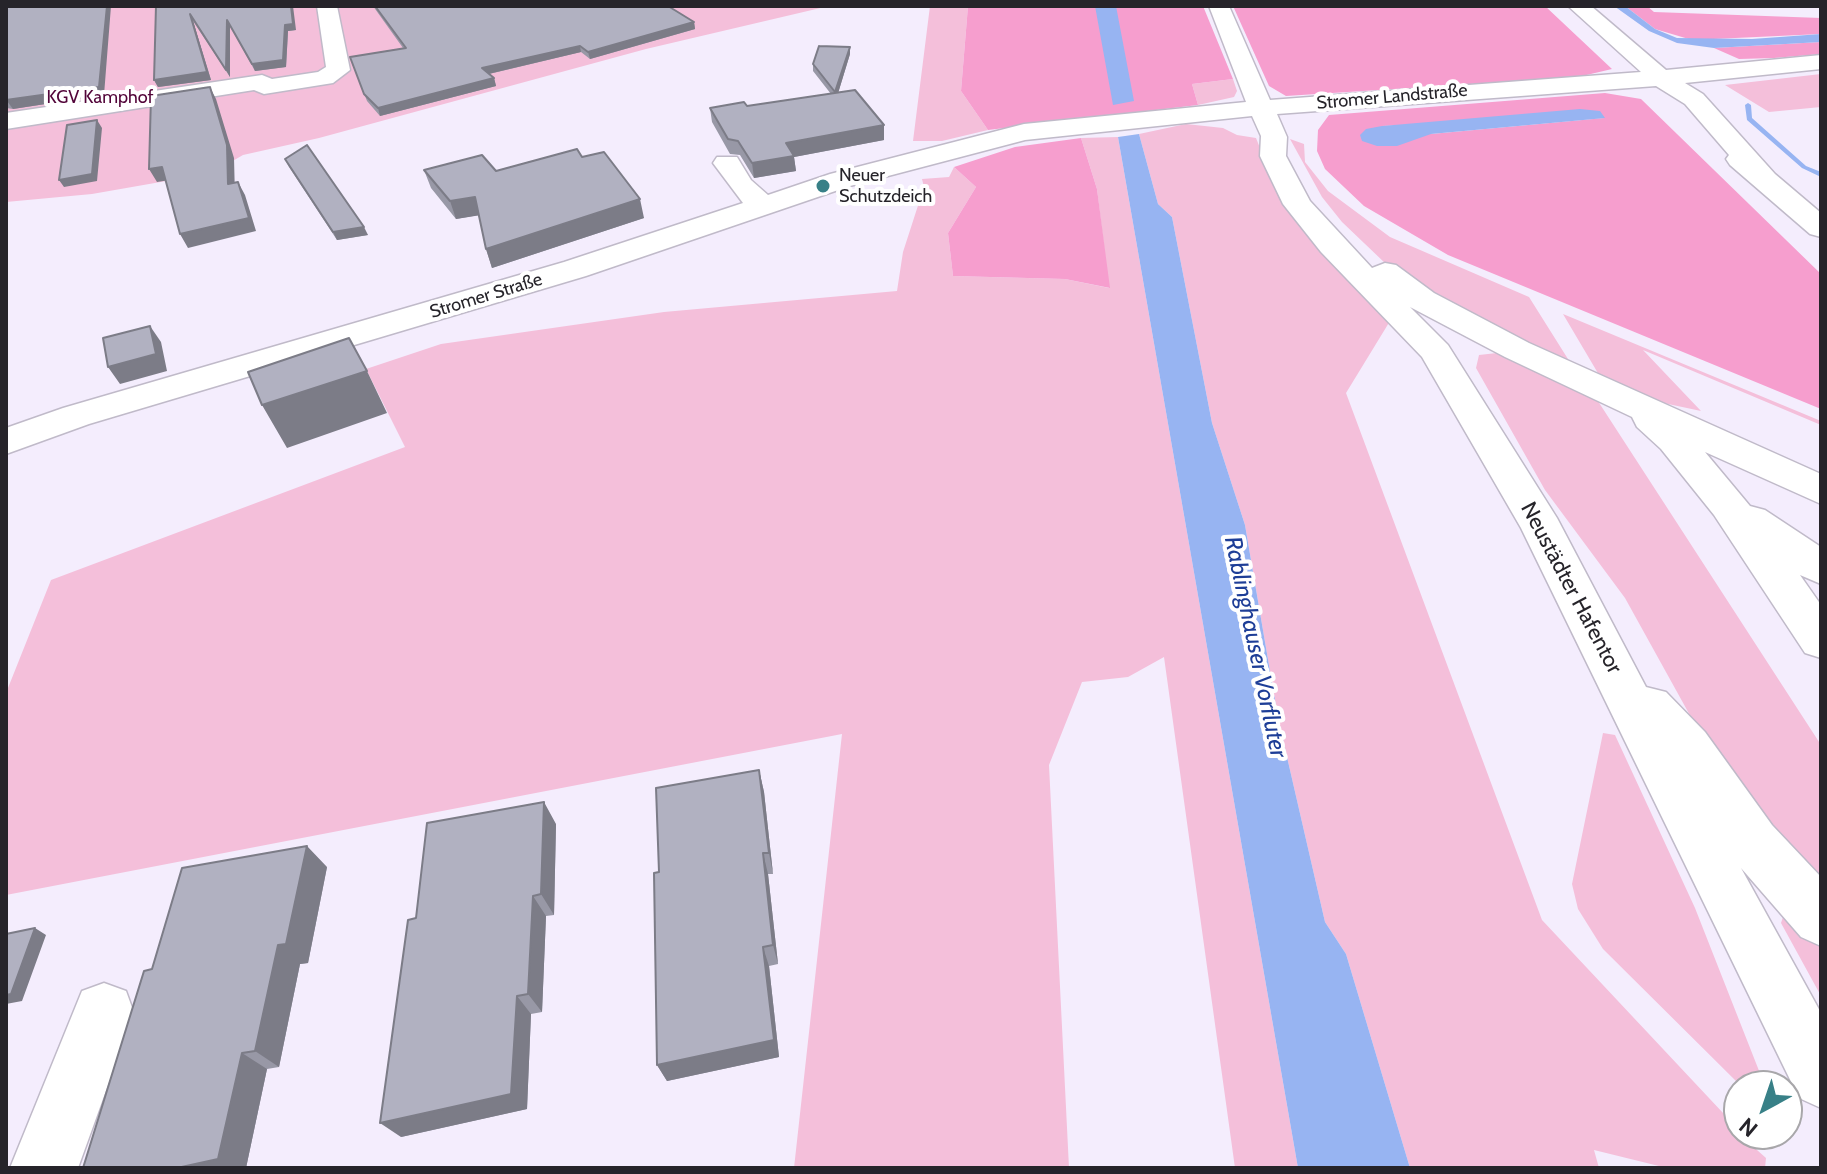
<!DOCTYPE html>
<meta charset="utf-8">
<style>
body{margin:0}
#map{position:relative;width:1827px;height:1174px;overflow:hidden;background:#f4edfd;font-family:Cabin,sans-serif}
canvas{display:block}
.frame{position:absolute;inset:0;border:8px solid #26242a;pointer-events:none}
.north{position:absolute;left:1723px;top:1070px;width:80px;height:80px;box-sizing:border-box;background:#fff;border:2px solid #a8a7aa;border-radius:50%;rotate:220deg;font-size:22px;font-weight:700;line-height:32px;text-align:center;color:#26242a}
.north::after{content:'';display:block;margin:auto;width:28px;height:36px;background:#388087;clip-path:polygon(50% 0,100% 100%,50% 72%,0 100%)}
</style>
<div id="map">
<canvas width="1827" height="1174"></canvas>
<div class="frame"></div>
<div class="north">N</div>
</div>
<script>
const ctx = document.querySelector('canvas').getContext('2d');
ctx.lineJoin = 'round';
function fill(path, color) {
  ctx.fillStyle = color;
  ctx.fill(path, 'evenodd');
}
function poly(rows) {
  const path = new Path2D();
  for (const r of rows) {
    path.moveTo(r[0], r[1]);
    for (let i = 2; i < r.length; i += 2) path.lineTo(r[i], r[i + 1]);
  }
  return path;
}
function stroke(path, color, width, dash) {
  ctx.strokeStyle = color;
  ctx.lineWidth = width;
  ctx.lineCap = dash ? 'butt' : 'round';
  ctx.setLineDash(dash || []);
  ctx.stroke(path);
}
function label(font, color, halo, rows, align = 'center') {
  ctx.font = font + ' Cabin,sans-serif';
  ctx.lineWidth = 8;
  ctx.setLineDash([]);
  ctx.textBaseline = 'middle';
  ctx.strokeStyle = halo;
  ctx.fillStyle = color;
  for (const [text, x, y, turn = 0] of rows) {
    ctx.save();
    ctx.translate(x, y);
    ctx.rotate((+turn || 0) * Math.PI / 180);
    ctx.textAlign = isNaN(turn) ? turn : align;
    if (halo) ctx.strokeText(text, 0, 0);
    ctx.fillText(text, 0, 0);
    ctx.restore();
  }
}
const green = poly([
 [6,6,829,6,646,49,319,138,243,155,212,173,92,194,6,202],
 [930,6,968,6,961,91,988,130,942,141,913,141],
 [1821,74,1821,107,1769,112,1725,85],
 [1233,79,1237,91,1234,97,1198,105,1192,84],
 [1186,124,1223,128,1237,135,1256,138,1270,173,1390,321,1346,393,1542,920,1739,1130,1739,1134,1766,1158,1765,1168,1667,1168,1594,1150,1599,1168,1410,1168,1346,954,1325,922,1278,718,1245,525,1212,423,1172,217,1158,204,1139,134],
 [1118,137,1298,1168,1235,1168,1164,657,1128,677,1082,682,1049,765,1069,1168,794,1168,842,734,6,895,6,693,51,580,405,447,366,369,441,344,664,312,897,291,903,252,924,187,922,179,949,177,954,167,976,187,948,233,953,276,1065,279,1109,288,1097,189,1081,138],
 [1290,139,1304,144,1305,162,1328,191,1390,237,1529,297,1573,367,1408,285,1342,222,1322,197],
 [1563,314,1821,421,1821,425,1643,350,1701,411,1640,398,1602,380],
 [1497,353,1594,395,1821,745,1821,899,1718,766,1625,598,1545,490,1476,368,1479,355],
 [1603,733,1615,735,1695,908,1765,1086,1741,1086,1603,949,1578,909,1572,884],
 [1784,914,1795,917,1821,946,1821,996,1781,923]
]);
const forest = poly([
 [968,6,1203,6,1233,79,1192,84,1198,105,988,130,961,91],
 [1233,6,1545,6,1612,69,1578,77,1286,96,1269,86],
 [1625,6,1647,6,1654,12,1821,18,1821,34,1692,40,1655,29],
 [1821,42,1821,54,1774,58,1739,59,1714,48],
 [1605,93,1641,99,1821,274,1821,409,1448,255,1364,206,1325,169,1317,151,1318,130,1329,115],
 [1604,118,1431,134,1382,126],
 [1081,138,1097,189,1110,288,1065,279,953,276,948,233,976,187,954,167,1015,147]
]);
const water = poly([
 [1095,6,1116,6,1134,101,1113,105],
 [1614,6,1625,6,1655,29,1677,38,1752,39,1821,34,1821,42,1714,48,1677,43,1649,31],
 [1580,109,1600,111,1605,118,1431,134,1397,146,1377,146,1362,141,1360,135,1366,129,1382,126],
 [1139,134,1158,204,1172,217,1212,423,1245,525,1278,718,1325,922,1346,954,1410,1168,1298,1168,1118,137]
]);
const stream = poly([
 [1748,103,1751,105,1752,118,1806,166,1821,172,1821,177,1802,168,1747,120,1745,105,1748,103]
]);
const minor = poly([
 [317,6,337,6,350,70,333,83,264,94,254,90,6,129,6,113,262,75,272,79,318,72,326,67,317,6],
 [1209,6,1229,6,1270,100,1641,72,1568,6,1591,6,1666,70,1821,55,1821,69,1685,83,1703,94,1775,174,1821,213,1821,237,1810,234,1730,165,1726,159,1729,155,1685,104,1656,86,1277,114,1287,137,1286,156,1310,201,1372,268,1385,263,1396,265,1434,293,1529,343,1821,474,1821,504,1705,452,1750,506,1765,510,1821,547,1821,584,1800,575,1821,605,1821,658,1805,653,1714,515,1661,449,1637,427,1632,417,1505,357,1410,307,1448,345,1557,518,1646,687,1666,692,1705,732,1772,825,1821,877,1821,946,1801,937,1741,868,1821,1013,1821,1108,1799,1098,1521,528,1422,357,1321,252,1283,204,1260,156,1261,136,1252,116,1025,140,850,186,586,276,89,424,6,454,6,428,63,408,564,262,743,203,713,163,717,157,737,157,751,180,768,195,830,174,1024,124,1246,102,1209,6],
 [104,983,126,991,134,1013,78,1168,10,1168,82,991,104,983]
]);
const wall = poly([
 [6,6,104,95,13,109,6,108],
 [156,6,296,30,288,31,286,67,255,71,230,26,230,77,193,21,211,80,158,87,154,80],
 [373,6,668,6,694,22,695,29,590,59,581,52,489,74,494,78,496,86,380,116,367,101,350,57,403,48],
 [850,54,838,93,884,125,884,140,794,157,796,171,754,178,740,155,730,154,712,122,710,108,747,106,831,94,813,71,813,64],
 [582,157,644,218,492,268,486,249,479,215,456,219,431,188,424,170,496,171],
 [285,159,368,235,337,240,289,167],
 [759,770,764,792,773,874,768,874,778,964,769,966,779,1057,667,1081,657,1065,659,872],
 [556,824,554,915,546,916,542,1012,531,1014,527,1109,401,1137],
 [327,867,308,963,300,964,279,1067,267,1069,246,1168,83,1168,152,969]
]);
const shadedWall = poly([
 [107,6,111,6,104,95,13,109,7,101],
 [291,6,293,6,296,30,288,31,286,67,255,71,252,64],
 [190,14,193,21,211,80,158,87,154,80],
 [227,20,230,26,230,77,226,70],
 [694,22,695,29,590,59,588,52],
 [580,46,581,52,484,75,482,68],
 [850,47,850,54,836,100,835,92],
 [494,78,496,86,380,116,378,108],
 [210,87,216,99,234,158,235,197,228,184],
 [97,120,102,128,97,181,64,187,59,180],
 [884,125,884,140,794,157,796,171,754,178,752,163,786,143],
 [162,167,170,180,157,182,149,169],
 [238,182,245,195,256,231,188,248,180,234],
 [475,197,481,215,456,219,450,201],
 [640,199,644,218,492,268,486,249],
 [364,227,368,235,337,240,333,232],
 [150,326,161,342,167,371,120,384,108,367],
 [367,371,387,413,287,448,262,405],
 [759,770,764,792,773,874,769,853],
 [544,802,556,824,554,915,541,894],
 [307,846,327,867,308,963,300,964,279,1067,255,1051,278,945],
 [763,853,768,874,778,964,773,945],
 [533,896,546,916,542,1012,528,994],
 [35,928,46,935,22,1001,6,1004,6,995],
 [763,947,769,966,779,1057,667,1081,657,1065],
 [517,996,531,1014,527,1109,401,1137,380,1123],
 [242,1053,267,1069,246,1168,177,1168]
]);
const building = poly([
 [6,6,107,6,99,87,6,100,6,6],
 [156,6,291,6,293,24,285,25,283,60,252,64,227,20,226,70,190,14,207,72,154,80,156,6],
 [375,6,668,6,694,22,588,52,580,46,482,68,494,78,378,108,364,94,350,57,406,48,375,6],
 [819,46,850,47,835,92,813,64,819,46],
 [210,87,227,145,228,184,238,182,249,218,180,234,162,167,149,169,151,96,210,87],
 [855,90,884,125,786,143,794,156,752,163,738,141,728,139,710,108,744,102,747,106,855,90],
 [97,120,92,174,59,180,67,125,97,120],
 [307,145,364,227,333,232,285,159,307,145],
 [577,149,582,157,604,152,640,199,486,249,475,197,450,201,424,170,482,155,496,171,577,149],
 [150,326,156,354,108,367,103,338,150,326],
 [349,338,367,371,262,405,248,372,349,338],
 [759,770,769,853,763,853,773,945,763,947,774,1040,657,1065,654,873,659,872,656,788,759,770],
 [544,802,541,894,533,896,528,994,517,996,511,1094,380,1123,408,920,416,918,427,823,544,802],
 [307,846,286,944,278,945,255,1051,242,1053,218,1159,177,1168,83,1168,144,971,152,969,182,868,307,846],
 [35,928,11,994,6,995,6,934,35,928]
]);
const markers = [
 [823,186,8,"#388087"]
];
const farStreetnames = [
 ["Stromer Landstraße",1392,97,-5],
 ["Stromer Straße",486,296,-17]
];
const farParknames = [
 ["KGV Kamphof",100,98]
];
const farPoinames = [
 ["Neuer",839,176],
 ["Schutzdeich",839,197]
];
const streetNames = [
 ["Neustädter Hafentor",1571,588,62]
];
const waterNames = [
 ["Rablinghauser Vorfluter",1255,647,78]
];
fill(green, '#f4bfda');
fill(forest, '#f69ece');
fill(water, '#97b4f2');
fill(stream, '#97b4f2');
stroke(minor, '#c0bac9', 3);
fill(minor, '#fff');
fill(wall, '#9898a6');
fill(shadedWall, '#7c7c87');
fill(building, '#b1b1c1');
stroke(building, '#7c7c87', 2);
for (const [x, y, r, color] of markers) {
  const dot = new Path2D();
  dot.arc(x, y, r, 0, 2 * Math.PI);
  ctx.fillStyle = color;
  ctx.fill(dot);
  stroke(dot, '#fff', 3);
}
label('18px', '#26242a', '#fff', farStreetnames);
label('18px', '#520439', '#fff', farParknames);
label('18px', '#26242a', '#fff', farPoinames, 'left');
label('22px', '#26242a', '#fff', streetNames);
label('italic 24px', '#1e3e97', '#fff', waterNames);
</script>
